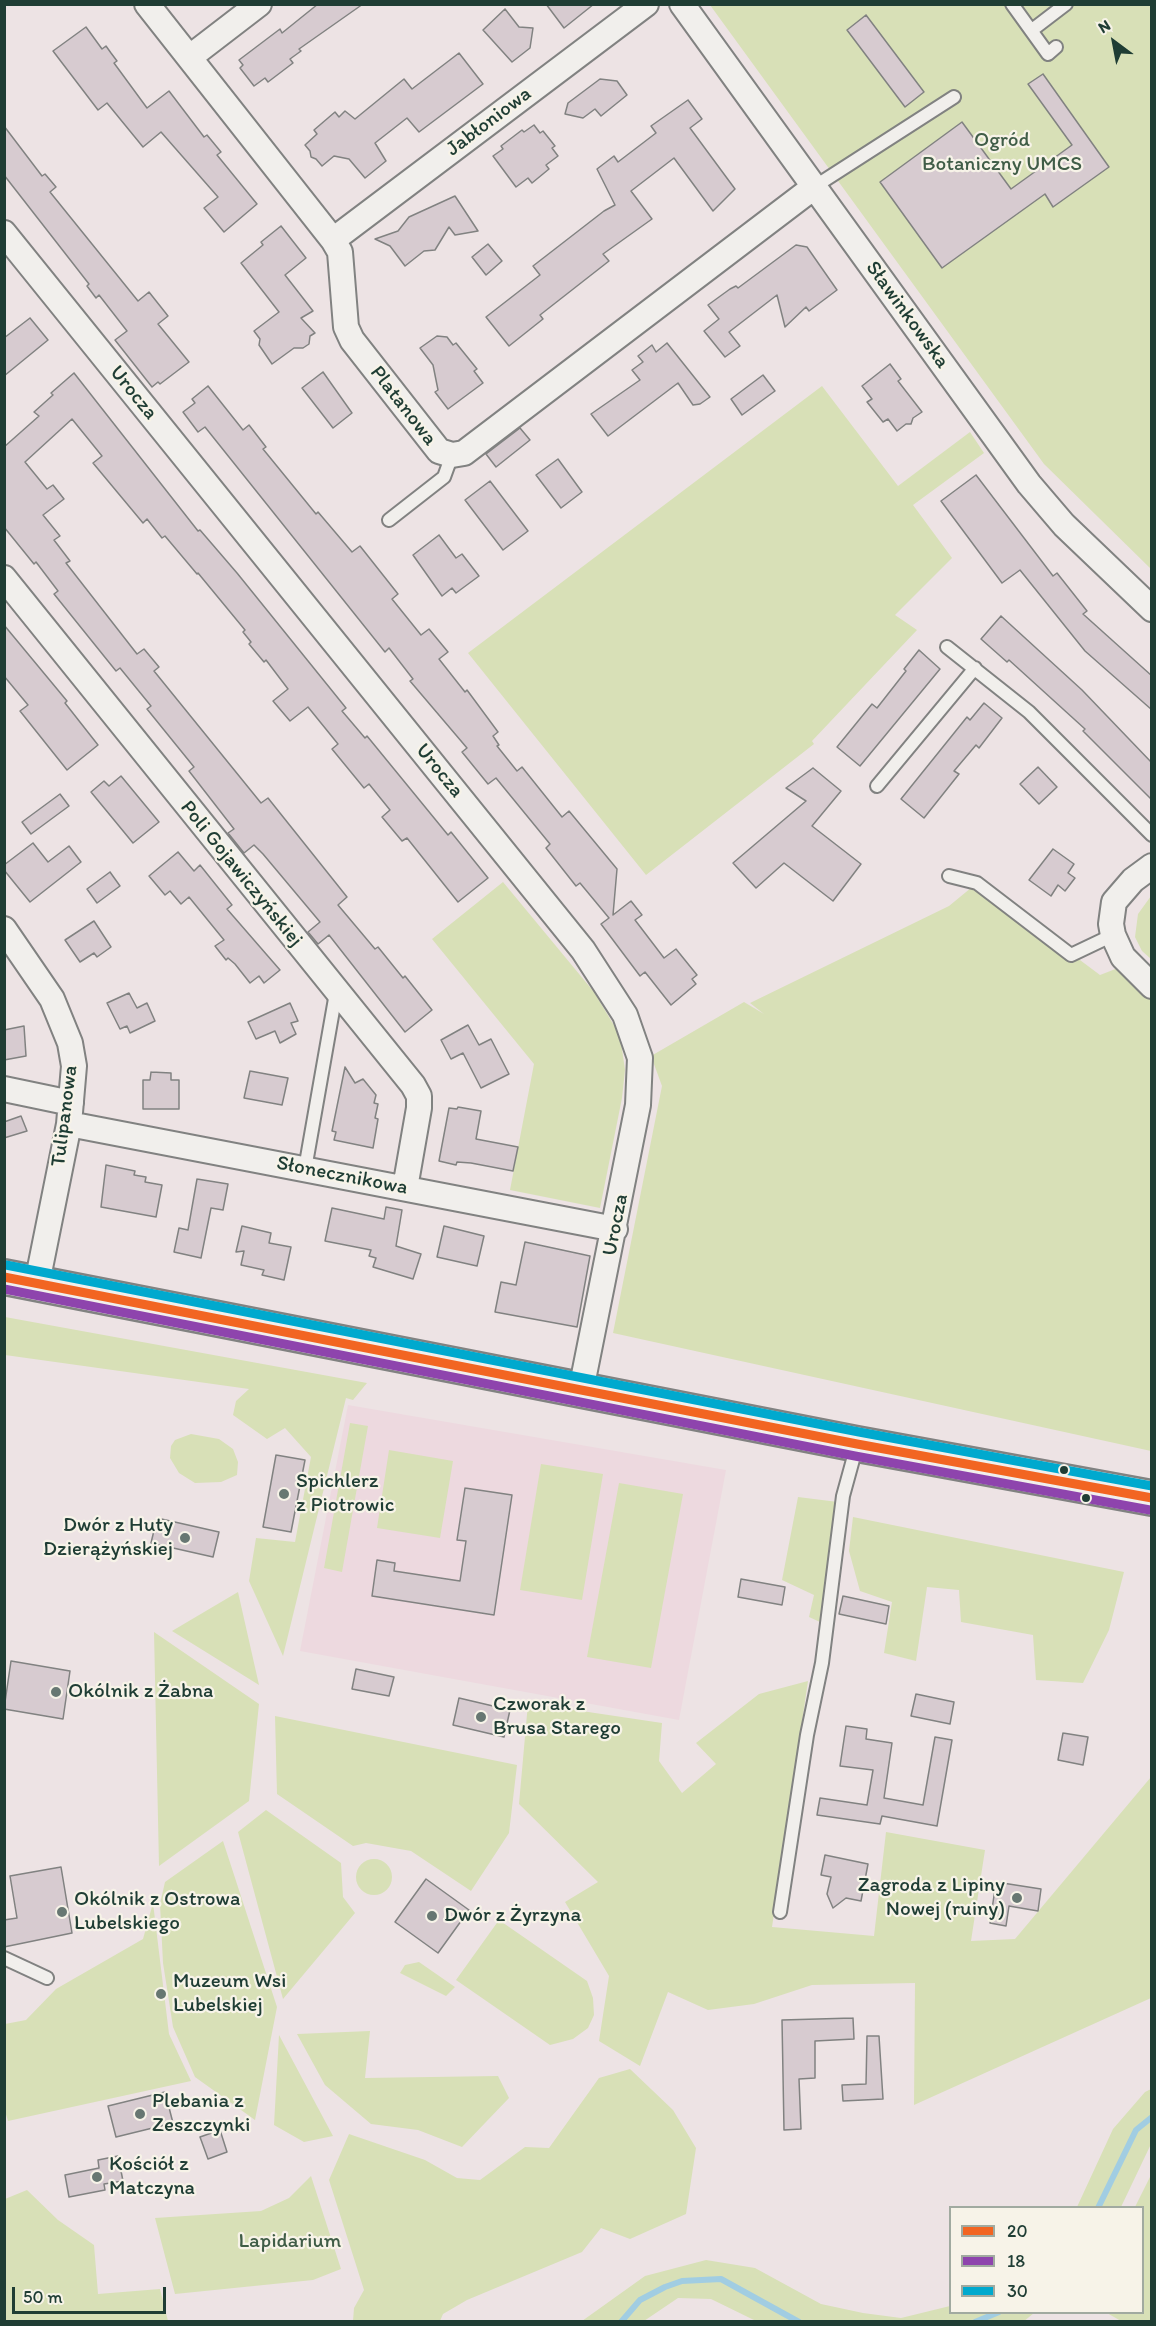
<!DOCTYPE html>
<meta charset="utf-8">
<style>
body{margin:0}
#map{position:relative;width:1156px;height:2326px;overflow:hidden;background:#ede3e4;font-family:Itim,sans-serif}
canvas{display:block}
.frame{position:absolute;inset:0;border:6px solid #1f3d34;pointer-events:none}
.legend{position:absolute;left:949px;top:2206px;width:195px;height:108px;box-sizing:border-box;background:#f7f3e8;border:2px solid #a1aaa0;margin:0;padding:8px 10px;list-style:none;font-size:18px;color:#1f3d34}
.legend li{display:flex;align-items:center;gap:12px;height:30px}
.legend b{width:30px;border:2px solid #a1aaa0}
.north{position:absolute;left:1084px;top:12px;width:60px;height:60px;-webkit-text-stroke:4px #f7f3e8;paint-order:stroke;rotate:328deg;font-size:16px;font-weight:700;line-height:24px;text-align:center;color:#1f3d34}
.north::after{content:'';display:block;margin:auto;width:21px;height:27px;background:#1f3d34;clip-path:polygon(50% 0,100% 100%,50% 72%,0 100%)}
.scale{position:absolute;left:12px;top:2287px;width:154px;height:27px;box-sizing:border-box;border:3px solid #1f3d34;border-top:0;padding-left:8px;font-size:18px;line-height:21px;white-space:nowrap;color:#1f3d34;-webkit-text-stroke:4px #f7f3e8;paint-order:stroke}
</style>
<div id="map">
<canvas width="1156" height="2326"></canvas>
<div class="frame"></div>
<ul class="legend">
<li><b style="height:8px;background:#f26522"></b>20</li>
<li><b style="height:8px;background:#8e44ad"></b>18</li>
<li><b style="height:8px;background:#00a9ce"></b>30</li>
</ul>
<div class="north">N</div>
<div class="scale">50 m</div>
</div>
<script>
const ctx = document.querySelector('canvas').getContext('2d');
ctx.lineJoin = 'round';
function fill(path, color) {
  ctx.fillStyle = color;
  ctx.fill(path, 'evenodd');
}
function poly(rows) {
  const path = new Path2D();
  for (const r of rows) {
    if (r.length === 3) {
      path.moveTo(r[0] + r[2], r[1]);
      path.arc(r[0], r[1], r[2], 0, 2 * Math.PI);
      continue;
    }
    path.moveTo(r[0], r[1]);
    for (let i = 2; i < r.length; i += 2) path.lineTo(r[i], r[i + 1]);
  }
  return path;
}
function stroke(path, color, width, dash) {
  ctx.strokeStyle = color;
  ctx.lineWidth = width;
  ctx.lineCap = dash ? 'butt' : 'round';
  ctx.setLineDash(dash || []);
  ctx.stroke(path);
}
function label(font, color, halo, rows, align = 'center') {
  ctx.font = font + ' Itim,sans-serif';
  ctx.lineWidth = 4.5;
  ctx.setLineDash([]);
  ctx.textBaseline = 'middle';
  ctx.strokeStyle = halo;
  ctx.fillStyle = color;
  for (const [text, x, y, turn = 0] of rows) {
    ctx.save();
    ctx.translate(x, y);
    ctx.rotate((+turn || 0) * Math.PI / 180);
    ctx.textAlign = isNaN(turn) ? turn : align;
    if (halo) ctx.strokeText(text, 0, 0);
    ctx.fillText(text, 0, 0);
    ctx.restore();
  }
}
const built = poly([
 [348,1405,726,1470,679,1720,300,1651]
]);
const green = poly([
 [710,5,1151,5,1151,569,1044,464],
 [822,386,898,486,970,432,984,453,913,505,952,558,895,615,917,630,812,741,814,744,646,875,468,653],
 [503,882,594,992,615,1027,621,1042,625,1070,622,1098,600,1208,510,1190,534,1064,432,939],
 [977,883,1100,975,1118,968,1151,997,1151,1451,613,1333,662,1086,651,1056,744,1002,764,1014,750,1003,949,906],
 [1151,896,1151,959,1142,951,1135,937,1138,914],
 [5,1317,367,1383,353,1400,346,1398,283,1656,249,1581,256,1538,295,1542,311,1457,285,1428,267,1439,233,1415,236,1401,249,1389,5,1355],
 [350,1423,368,1426,342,1572,324,1568],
 [191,1434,219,1439,233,1449,238,1462,237,1475,221,1482,195,1483,179,1473,170,1458,171,1446,175,1440],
 [389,1450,453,1461,440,1538,377,1528],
 [541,1464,603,1474,582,1600,520,1590],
 [619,1483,683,1494,651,1668,587,1657],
 [798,1497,838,1502,820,1622,809,1617,814,1595,782,1580],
 [853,1517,1124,1572,1109,1630,1083,1683,1036,1680,1033,1635,961,1622,959,1590,927,1587,916,1661,884,1653,892,1602,860,1591,849,1551],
 [238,1592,259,1685,172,1631],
 [154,1632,259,1704,249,1801,159,1866],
 [808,1681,772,1927,874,1936,886,1832,985,1850,971,1941,1015,1939,1151,1777,1151,1998,914,2105,915,1983,812,1985,754,2004,708,2010,668,1992,640,2066,599,2041,609,1976,565,1902,598,1882,519,1804,528,1703,662,1723,659,1761,682,1793,716,1764,696,1743,759,1694],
 [275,1716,517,1765,509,1833,471,1891,411,1851,366,1843,353,1846,277,1794],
 [266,1810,341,1863,343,1897,355,1913,283,1999,238,1832],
 [223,1841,277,2007,255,2120,195,2077,173,2027,163,1963,160,1904,165,1882],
 [374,1877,18],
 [153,1903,169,2034,191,2081,8,2121,4,2108,5,2024,26,2020,56,1989,143,1939],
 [499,1920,587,1981,593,1998,594,2015,588,2028,573,2039,550,2045,456,1980],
 [419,1962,455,1987,446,1996,400,1973,405,1965],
 [370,2031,365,2078,498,2076,509,2098,462,2147,418,2130,371,2124,325,2085,297,2034],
 [279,2035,333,2136,304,2142,274,2125],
 [630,2069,673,2110,696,2148,686,2214,630,2239,601,2228,582,2252,467,2300,443,2314,440,2321,353,2321,354,2308,364,2290,329,2180,349,2134,425,2160,457,2178,480,2180,525,2147,549,2148,599,2078],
 [1151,2089,1151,2144,1121,2207,1077,2207,1113,2129,1145,2092],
 [1151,2175,1151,2321,1121,2321,1107,2313,1142,2312,1142,2208,1135,2207],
 [311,2176,341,2269,313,2280,175,2294,155,2218,261,2211,289,2198],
 [27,2190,58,2220,94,2245,98,2294,160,2289,168,2321,5,2321,5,2199],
 [706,2260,755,2268,821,2304,863,2313,901,2318,950,2306,950,2312,1034,2313,1023,2322,758,2322,711,2299,678,2298,644,2321,582,2321,645,2276]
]);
const stream = poly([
 [1098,2208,1136,2130,1152,2117],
 [621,2322,640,2300,665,2287,682,2281,721,2279,799,2322],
 [975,2322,999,2312]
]);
const building = poly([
 [318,4,363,4,299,49,301,51,290,59,293,63,268,82,265,78,254,86,240,68,243,65,239,60,280,29,282,33,318,4],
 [546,4,594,4,564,28,546,4],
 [505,9,519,27,533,28,530,48,512,62,483,30,505,9],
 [866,15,924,92,905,107,847,30,866,15],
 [86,27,102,49,106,46,111,53,117,61,114,63,147,108,169,91,204,137,207,135,221,152,217,155,257,204,224,232,204,208,218,197,161,132,143,147,107,103,98,110,53,51,86,27],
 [459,53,483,84,419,132,407,118,375,143,386,161,365,178,349,159,334,156,322,166,316,159,311,157,310,151,305,145,317,134,314,130,335,112,339,117,345,111,355,119,404,79,412,89,459,53],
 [1043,74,1109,167,1053,207,1045,194,942,268,880,182,962,122,1011,189,1072,145,1028,84,1043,74],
 [600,79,617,81,627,95,601,116,595,109,583,118,565,114,568,103,600,79],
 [688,100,702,119,690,128,735,189,713,211,674,158,631,191,652,219,603,254,609,261,540,315,543,319,509,346,486,317,540,275,533,266,604,211,615,205,597,169,614,156,618,162,656,133,651,126,688,100],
 [534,125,540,133,543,131,555,146,552,148,558,156,546,165,549,169,532,183,528,178,516,187,493,156,503,149,501,146,522,130,524,132,534,125],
 [4,126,42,176,45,174,56,187,50,192,138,301,149,292,168,316,158,324,189,362,160,384,158,382,152,387,115,340,127,331,99,295,96,298,87,286,89,284,4,175,4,126],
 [455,196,478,231,455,235,449,227,435,250,424,251,405,266,390,246,375,239,398,231,409,217,455,196],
 [281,226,306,258,285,275,313,311,301,318,315,333,310,336,309,344,303,348,294,348,272,364,259,345,260,339,254,331,279,312,241,263,263,245,261,242,281,226],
 [488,244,502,261,486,275,472,257,488,244],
 [796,245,807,247,837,290,809,311,806,307,785,327,777,295,729,332,740,346,725,357,704,331,719,319,708,305,730,289,736,286,738,288,796,245],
 [30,318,48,340,4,376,4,338,30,318],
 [437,336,447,337,453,345,456,343,477,369,474,371,483,383,448,409,435,392,438,390,433,365,420,348,437,336],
 [667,343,710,397,700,404,693,405,678,383,608,436,591,414,640,380,632,370,643,362,638,356,652,345,656,352,667,343],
 [890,364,901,379,898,381,922,412,913,418,911,424,906,424,897,431,888,419,883,422,867,402,872,399,862,386,890,364],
 [323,372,352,413,333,428,302,388,323,372],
 [74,373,198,531,200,530,237,573,346,708,342,711,365,738,367,736,448,835,451,832,488,878,458,902,407,838,402,841,382,817,390,810,369,784,364,788,332,749,338,744,308,707,290,721,273,701,288,689,266,660,264,662,249,644,251,642,243,632,245,630,198,573,197,574,165,536,162,538,147,519,143,523,93,463,102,456,72,419,25,462,47,489,53,485,64,499,43,515,60,536,54,540,70,561,66,563,137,654,144,649,159,667,154,671,261,803,268,798,347,897,338,905,375,949,378,947,403,978,405,976,432,1010,405,1032,329,935,318,944,308,932,320,922,263,854,254,845,244,853,228,833,234,829,189,771,194,767,147,709,151,706,120,668,116,671,54,594,58,591,36,562,34,564,4,527,4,447,39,416,34,412,53,395,51,393,74,373],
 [763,375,775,391,742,415,731,399,763,375],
 [208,386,243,430,249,425,266,447,263,449,316,514,318,512,352,552,360,546,398,594,392,599,421,635,429,629,448,652,439,659,465,692,467,690,498,732,493,736,499,745,497,746,517,771,522,767,562,817,569,811,617,869,613,915,631,901,642,915,635,920,664,958,676,949,697,975,692,979,696,984,671,1005,645,972,640,976,601,924,609,918,580,883,576,886,546,848,550,844,496,778,488,784,462,752,467,748,410,681,413,679,389,648,385,652,205,427,198,432,183,412,195,403,192,399,208,386],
 [520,428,530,440,496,467,486,454,520,428],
 [558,459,582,492,561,508,536,475,558,459],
 [976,475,1053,576,1057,573,1087,611,1083,614,1152,676,1152,710,1085,651,1020,570,1002,583,941,501,976,475],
 [490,481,528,531,503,550,465,500,490,481],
 [439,535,456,558,462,554,479,576,456,593,452,588,442,596,413,555,439,535],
 [1001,616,1082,690,1152,763,1152,800,1083,731,1085,729,1009,660,1007,662,981,639,1001,616],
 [4,625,67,701,65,703,98,745,67,770,20,711,28,705,4,676,4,625],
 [919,650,940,669,860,766,837,747,872,704,877,708,906,671,904,669,919,650],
 [984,703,1002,718,979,748,976,745,954,771,959,774,924,818,901,799,967,717,970,720,984,703],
 [1038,767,1057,787,1039,804,1020,784,1038,767],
 [813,768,841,791,812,826,861,864,833,901,784,863,756,888,733,863,806,801,786,788,813,768],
 [121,776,159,822,133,843,91,792,104,781,109,786,121,776],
 [60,794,69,806,31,834,22,822,60,794],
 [33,843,48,862,69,846,81,862,30,902,4,870,4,865,33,843],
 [1053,849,1074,864,1068,873,1075,878,1065,891,1058,885,1051,896,1029,880,1053,849],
 [178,852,194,871,200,865,232,905,227,909,280,970,264,983,259,976,250,983,235,964,228,958,226,960,215,946,224,940,189,897,181,904,170,891,165,895,149,876,178,852],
 [110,872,120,886,97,903,87,889,110,872],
 [94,921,111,947,97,957,94,953,80,962,65,940,94,921],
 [129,993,137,1008,147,1003,155,1021,130,1033,127,1026,120,1029,107,1003,129,993],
 [290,1003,298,1021,291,1023,296,1034,280,1043,275,1031,256,1039,248,1022,290,1003],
 [468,1025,479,1045,491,1039,509,1074,481,1088,463,1053,451,1059,441,1040,468,1025],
 [24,1026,26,1056,4,1060,4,1030,24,1026],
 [345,1067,355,1083,363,1079,376,1095,374,1103,378,1104,375,1118,378,1119,373,1148,334,1140,336,1132,332,1131,345,1067],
 [250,1071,288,1078,282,1105,244,1098,250,1071],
 [151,1072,171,1073,171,1080,179,1080,179,1109,143,1109,143,1080,150,1080,151,1072],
 [458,1107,481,1111,476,1139,518,1147,513,1171,471,1163,457,1162,456,1165,439,1161,449,1108,457,1109,458,1107],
 [21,1116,27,1131,4,1138,4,1122,21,1116],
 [106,1165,135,1171,134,1175,146,1177,145,1182,162,1185,156,1217,101,1207,106,1165],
 [197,1179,228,1184,223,1210,211,1208,201,1258,174,1252,179,1228,188,1230,197,1179],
 [386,1207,402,1210,396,1246,421,1254,413,1279,373,1267,376,1258,369,1256,371,1250,325,1241,332,1208,384,1219,386,1207],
 [242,1226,271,1233,269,1243,291,1247,284,1280,262,1275,264,1270,241,1265,244,1251,236,1252,242,1226],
 [444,1226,484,1236,477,1266,437,1257,444,1226],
 [525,1242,590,1256,577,1327,495,1312,501,1282,516,1285,525,1242],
 [276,1455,305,1460,291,1532,263,1527,276,1455],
 [465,1488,512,1495,494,1615,372,1596,377,1560,395,1563,394,1571,460,1581,466,1541,457,1540,465,1488],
 [157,1518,219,1532,213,1557,151,1543,157,1518],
 [741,1579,785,1587,782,1605,738,1597,741,1579],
 [843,1596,889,1606,886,1624,839,1614,843,1596],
 [11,1661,70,1671,63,1719,4,1709,11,1661],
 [356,1669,394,1677,389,1696,352,1689,356,1669],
 [916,1694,954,1702,950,1724,911,1716,916,1694],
 [459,1698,510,1710,504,1737,453,1725,459,1698],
 [846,1726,867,1729,866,1739,892,1743,884,1798,923,1805,935,1737,952,1740,937,1826,882,1816,880,1824,817,1815,820,1798,867,1805,873,1770,840,1766,846,1726],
 [1063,1733,1088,1737,1083,1765,1058,1760,1063,1733],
 [825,1855,868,1864,861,1901,846,1898,833,1908,827,1894,831,1877,821,1875,825,1855],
 [61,1867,72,1933,4,1947,4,1920,17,1918,10,1876,61,1867],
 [426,1879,469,1910,438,1953,395,1922,426,1879],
 [996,1882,1041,1889,1038,1911,1009,1906,1006,1926,990,1923,996,1882],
 [853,2018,854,2039,815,2041,815,2078,799,2079,801,2129,784,2130,782,2020,853,2018],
 [867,2036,879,2036,883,2099,843,2101,842,2085,866,2084,867,2036],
 [165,2092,173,2123,116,2137,108,2106,165,2092],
 [220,2130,227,2152,208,2159,200,2137,220,2130],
 [118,2156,123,2181,104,2184,105,2190,69,2197,65,2175,99,2168,98,2160,118,2156]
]);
const lane = poly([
 [1012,4,1048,54,1056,47],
 [1032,30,1066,4],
 [814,187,954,97],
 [389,520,444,477,452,455],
 [947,647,1029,712,1152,835],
 [877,786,975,668],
 [949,876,977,883,1071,955,1113,935],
 [305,1169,336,993],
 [780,1912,807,1735,822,1663,843,1496,857,1445],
 [4,1958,47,1978]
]);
const street = poly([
 [147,4,333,240,340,252,346,327,352,340,439,451,452,455,464,453,814,187],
 [682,4,1029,484,1064,525,1152,609],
 [190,57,259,4],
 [4,233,583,950,625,1015,640,1058,638,1105,581,1390],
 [333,240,646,4],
 [4,578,413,1085,419,1096,419,1108,405,1188],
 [1152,866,1133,880,1114,902,1111,924,1113,935,1123,957,1152,986],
 [4,929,52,999,70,1043,74,1066,69,1124,37,1283],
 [4,1089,71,1103],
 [69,1124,615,1229]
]);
const secondary = poly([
 [4,1277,857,1444,1152,1498]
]);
const bus1 = poly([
 [4,1277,857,1444,1152,1498]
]);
const bus2 = poly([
 [4,1289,855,1456,1150,1510]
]);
const bus3 = poly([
 [6,1265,859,1432,1152,1486]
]);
const markers = [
 [1064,1470,5,"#1f3d34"],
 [284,1494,6,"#677772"],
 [1086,1498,5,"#1f3d34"],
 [185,1538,6,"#677772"],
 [56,1692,6,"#677772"],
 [481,1717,6,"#677772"],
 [1017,1898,6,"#677772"],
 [62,1912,6,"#677772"],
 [432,1916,6,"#677772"],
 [161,1994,6,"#677772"],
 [140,2114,6,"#677772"],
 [97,2177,6,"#677772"]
];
const streetNames = [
 ["Jabłoniowa",489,122,-37],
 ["Sławinkowska",907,315,54],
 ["Urocza",133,393,51],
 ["Platanowa",403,406,52],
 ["Urocza",439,771,51],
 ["Poli Gojawiczyńskiej",241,874,51],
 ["Tulipanowa",65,1116,-83],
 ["Słonecznikowa",342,1176,11],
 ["Urocza",616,1225,-79]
];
const parkNames = [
 ["Ogród",1002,141],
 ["Botaniczny UMCS",1002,165],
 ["Lapidarium",290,2242]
];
const poiNames = [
 ["Spichlerz",296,1482],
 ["z Piotrowic",296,1506],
 ["Dwór z Huty",173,1526,"right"],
 ["Dzierążyńskiej",173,1550,"right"],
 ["Okólnik z Żabna",68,1692],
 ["Czworak z",493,1705],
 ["Brusa Starego",493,1729],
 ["Zagroda z Lipiny",1005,1886,"right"],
 ["Nowej (ruiny)",1005,1910,"right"],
 ["Okólnik z Ostrowa",74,1900],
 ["Lubelskiego",74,1924],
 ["Dwór z Żyrzyna",444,1916],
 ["Muzeum Wsi",173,1982],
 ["Lubelskiej",173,2006],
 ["Plebania z",152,2102],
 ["Zeszczynki",152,2126],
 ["Kościół z",109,2165],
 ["Matczyna",109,2189]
];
fill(built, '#edd9df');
fill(green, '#d8e0b7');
stroke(stream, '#a1cde2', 6);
fill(building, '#d7cbd0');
stroke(building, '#818281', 1.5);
stroke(lane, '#818281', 16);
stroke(street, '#818281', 28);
stroke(secondary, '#818281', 38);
stroke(lane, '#f1efec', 12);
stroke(street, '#f1efec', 24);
stroke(secondary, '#f1efec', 33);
stroke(bus1, '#f26522', 9);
stroke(bus2, '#8e44ad', 9);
stroke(bus3, '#00a9ce', 9);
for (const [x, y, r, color] of markers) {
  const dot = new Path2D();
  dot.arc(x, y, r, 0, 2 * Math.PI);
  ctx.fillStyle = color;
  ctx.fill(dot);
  stroke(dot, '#f7f3e8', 2);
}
label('21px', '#1f3d34', '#f7f3e8', streetNames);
label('21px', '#405d47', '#f7f3e8', parkNames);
label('21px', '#1f3d34', '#f7f3e8', poiNames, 'left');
</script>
